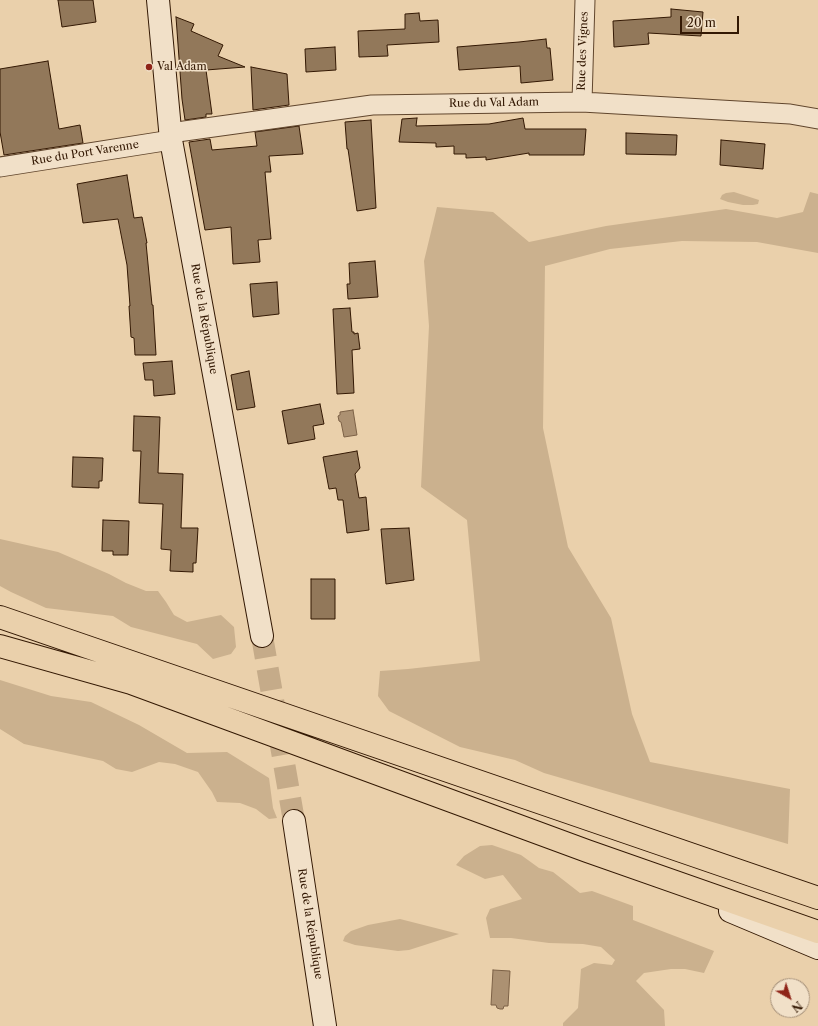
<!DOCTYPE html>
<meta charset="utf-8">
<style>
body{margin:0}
#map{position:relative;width:818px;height:1026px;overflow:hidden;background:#ead0ab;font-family:"Libre Caslon Text",serif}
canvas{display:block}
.north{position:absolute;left:770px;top:978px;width:40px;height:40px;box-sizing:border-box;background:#f1e0c8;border:1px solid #a59079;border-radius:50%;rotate:141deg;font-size:11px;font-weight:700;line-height:16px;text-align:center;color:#331803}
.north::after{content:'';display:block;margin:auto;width:14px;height:18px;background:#8f2418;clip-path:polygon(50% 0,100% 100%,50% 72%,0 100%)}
.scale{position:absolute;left:680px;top:16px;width:59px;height:18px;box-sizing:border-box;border:2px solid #331803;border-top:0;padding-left:5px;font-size:12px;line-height:14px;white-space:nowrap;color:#331803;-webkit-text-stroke:3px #f1e0c8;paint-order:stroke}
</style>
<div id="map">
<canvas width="818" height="1026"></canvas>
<div class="north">N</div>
<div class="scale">20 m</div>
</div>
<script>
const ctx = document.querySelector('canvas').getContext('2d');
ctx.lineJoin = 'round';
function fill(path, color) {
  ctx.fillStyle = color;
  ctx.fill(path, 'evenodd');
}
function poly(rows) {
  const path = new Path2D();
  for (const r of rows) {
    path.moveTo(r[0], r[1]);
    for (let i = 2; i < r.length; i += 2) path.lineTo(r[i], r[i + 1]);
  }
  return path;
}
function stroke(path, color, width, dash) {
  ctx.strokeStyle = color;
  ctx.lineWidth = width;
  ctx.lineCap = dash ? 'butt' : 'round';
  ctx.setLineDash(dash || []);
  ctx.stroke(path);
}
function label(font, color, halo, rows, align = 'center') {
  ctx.font = font + ' "Libre Caslon Text",serif';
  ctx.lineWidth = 3;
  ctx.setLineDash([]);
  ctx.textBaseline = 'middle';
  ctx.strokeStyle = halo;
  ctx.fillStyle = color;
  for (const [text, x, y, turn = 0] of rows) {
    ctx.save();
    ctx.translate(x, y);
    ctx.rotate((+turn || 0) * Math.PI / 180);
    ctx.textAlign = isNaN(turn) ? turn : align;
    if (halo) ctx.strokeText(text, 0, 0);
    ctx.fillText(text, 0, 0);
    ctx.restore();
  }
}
const green = poly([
 [734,192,759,200,758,204,753,205,743,205,728,202,720,199,722,195,726,193],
 [810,192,818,194,818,253,757,242,682,241,610,249,545,266,543,428,568,547,611,618,632,714,650,762,790,789,788,844,544,773,515,760,460,747,389,711,378,696,380,671,408,669,480,661,467,520,421,487,429,326,424,261,437,207,493,212,529,242,606,226,726,209,777,218,803,212],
 [0,539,58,552,109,574,126,583,146,591,158,591,166,602,174,615,187,622,221,615,234,627,236,647,231,654,213,659,197,644,131,627,113,616,46,608,11,592,0,586],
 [0,680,51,696,91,702,139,725,187,753,227,752,269,778,273,808,277,818,269,819,256,809,240,803,217,802,212,792,198,772,175,764,159,762,132,772,116,769,103,761,24,744,0,729],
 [492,845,521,855,539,868,553,872,580,893,592,891,633,906,633,920,714,951,704,973,685,969,671,969,644,973,636,981,664,1010,665,1026,563,1026,563,1023,578,1008,581,969,594,963,612,965,615,960,601,947,583,944,549,943,511,938,490,938,486,918,490,909,522,899,503,875,485,879,456,865,464,856,480,846],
 [400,919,459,934,409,950,398,951,355,945,343,941,345,936,351,931,368,925]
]);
const water = poly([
 [353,410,357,435,344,437,341,422,339,421,338,416,340,415,340,412,353,410],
 [493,970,510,971,508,1006,504,1006,503,1009,500,1009,497,1008,496,1005,491,1005,493,970]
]);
const building = poly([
 [58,0,93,0,96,22,62,27,58,0],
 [671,9,703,12,701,36,648,33,649,44,614,47,613,21,671,17,671,9],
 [419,13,420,21,438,20,439,42,387,45,388,56,359,57,358,31,405,29,405,14,419,13],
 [176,17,194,24,191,31,223,45,218,56,245,67,206,70,212,114,206,114,206,117,185,120,182,99,176,17],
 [546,39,547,48,550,48,553,80,521,83,520,66,459,70,457,47,519,42,546,39],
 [335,47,336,70,306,72,305,49,335,47],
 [48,61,59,129,80,125,83,143,4,155,0,132,0,69,48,61],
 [251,67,287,74,289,105,253,110,251,67],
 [417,118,416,126,489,124,523,118,525,129,586,129,584,155,529,155,529,153,486,160,486,157,466,158,466,154,454,154,454,146,436,147,436,143,399,142,402,119,417,118],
 [371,120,376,208,357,211,348,149,347,149,345,122,371,120],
 [299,126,303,154,269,156,271,172,265,172,271,239,258,240,260,262,233,264,231,227,205,230,189,142,210,139,212,150,257,146,255,132,299,126],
 [626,133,677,135,676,155,626,154,626,133],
 [721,140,765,144,763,169,720,165,721,140],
 [127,175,134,218,142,217,147,243,146,243,152,305,153,305,156,355,135,355,134,338,131,337,129,306,130,306,127,265,118,219,83,223,77,184,127,175],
 [375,261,378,297,348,299,347,284,350,284,349,263,375,261],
 [277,282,279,314,253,317,250,284,277,282],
 [350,308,352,332,354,332,354,334,358,333,360,349,352,350,354,393,337,394,333,309,350,308],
 [172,361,175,394,154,396,153,380,145,380,143,363,172,361],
 [249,371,255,407,237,410,231,375,249,371],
 [320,404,324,424,313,426,315,439,288,444,282,411,320,404],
 [134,416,160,417,158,473,183,474,181,528,198,528,196,563,193,563,193,572,170,571,171,550,161,549,163,504,139,503,141,451,133,451,134,416],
 [357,451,360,468,355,474,359,498,366,497,369,530,347,533,343,500,338,500,336,488,329,489,323,457,357,451],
 [73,457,103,458,102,481,99,481,99,488,72,487,73,457],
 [103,520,129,521,128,555,113,555,113,551,102,551,103,520],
 [409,528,414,580,386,584,381,529,409,528],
 [311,579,335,579,335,619,311,619,311,579]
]);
const secondaryTunnel = poly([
 [262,636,294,821]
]);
const street = poly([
 [582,102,585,0],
 [170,133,372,105,582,102,790,114,818,119],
 [0,167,171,140]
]);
const secondary = poly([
 [158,0,171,140,262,636],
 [294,821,325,1026],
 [730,911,818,948]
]);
const primary = poly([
 [0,617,818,898],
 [0,646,131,683,587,851,818,932]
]);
const markers = [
 [149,67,4,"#8f2418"]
];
const streetNames = [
 ["Rue des Vignes",583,51,-88],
 ["Rue du Val Adam",494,103,-1],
 ["Rue du Port Varenne",85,153,-9],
 ["Rue de la République",204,319,80],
 ["Rue de la République",310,924,81]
];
const poiNames = [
 ["Val Adam",157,67]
];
fill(green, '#cbb18e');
fill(water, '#ac9172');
stroke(water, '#7c6146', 1);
fill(building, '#92785a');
stroke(building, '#331803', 1);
stroke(secondaryTunnel, '#c5ab89', 22, [22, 11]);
stroke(street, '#61462d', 21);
stroke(secondary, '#331803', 24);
stroke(primary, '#331803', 24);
stroke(street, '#f1e0c8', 19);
stroke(secondary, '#f1e0c8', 22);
stroke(primary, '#ead0ab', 22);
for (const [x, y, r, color] of markers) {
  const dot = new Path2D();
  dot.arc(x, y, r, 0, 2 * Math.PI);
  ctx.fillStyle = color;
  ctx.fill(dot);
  stroke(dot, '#f1e0c8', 1.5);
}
label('11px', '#331803', '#f1e0c8', streetNames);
label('11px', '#331803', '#f1e0c8', poiNames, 'left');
</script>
